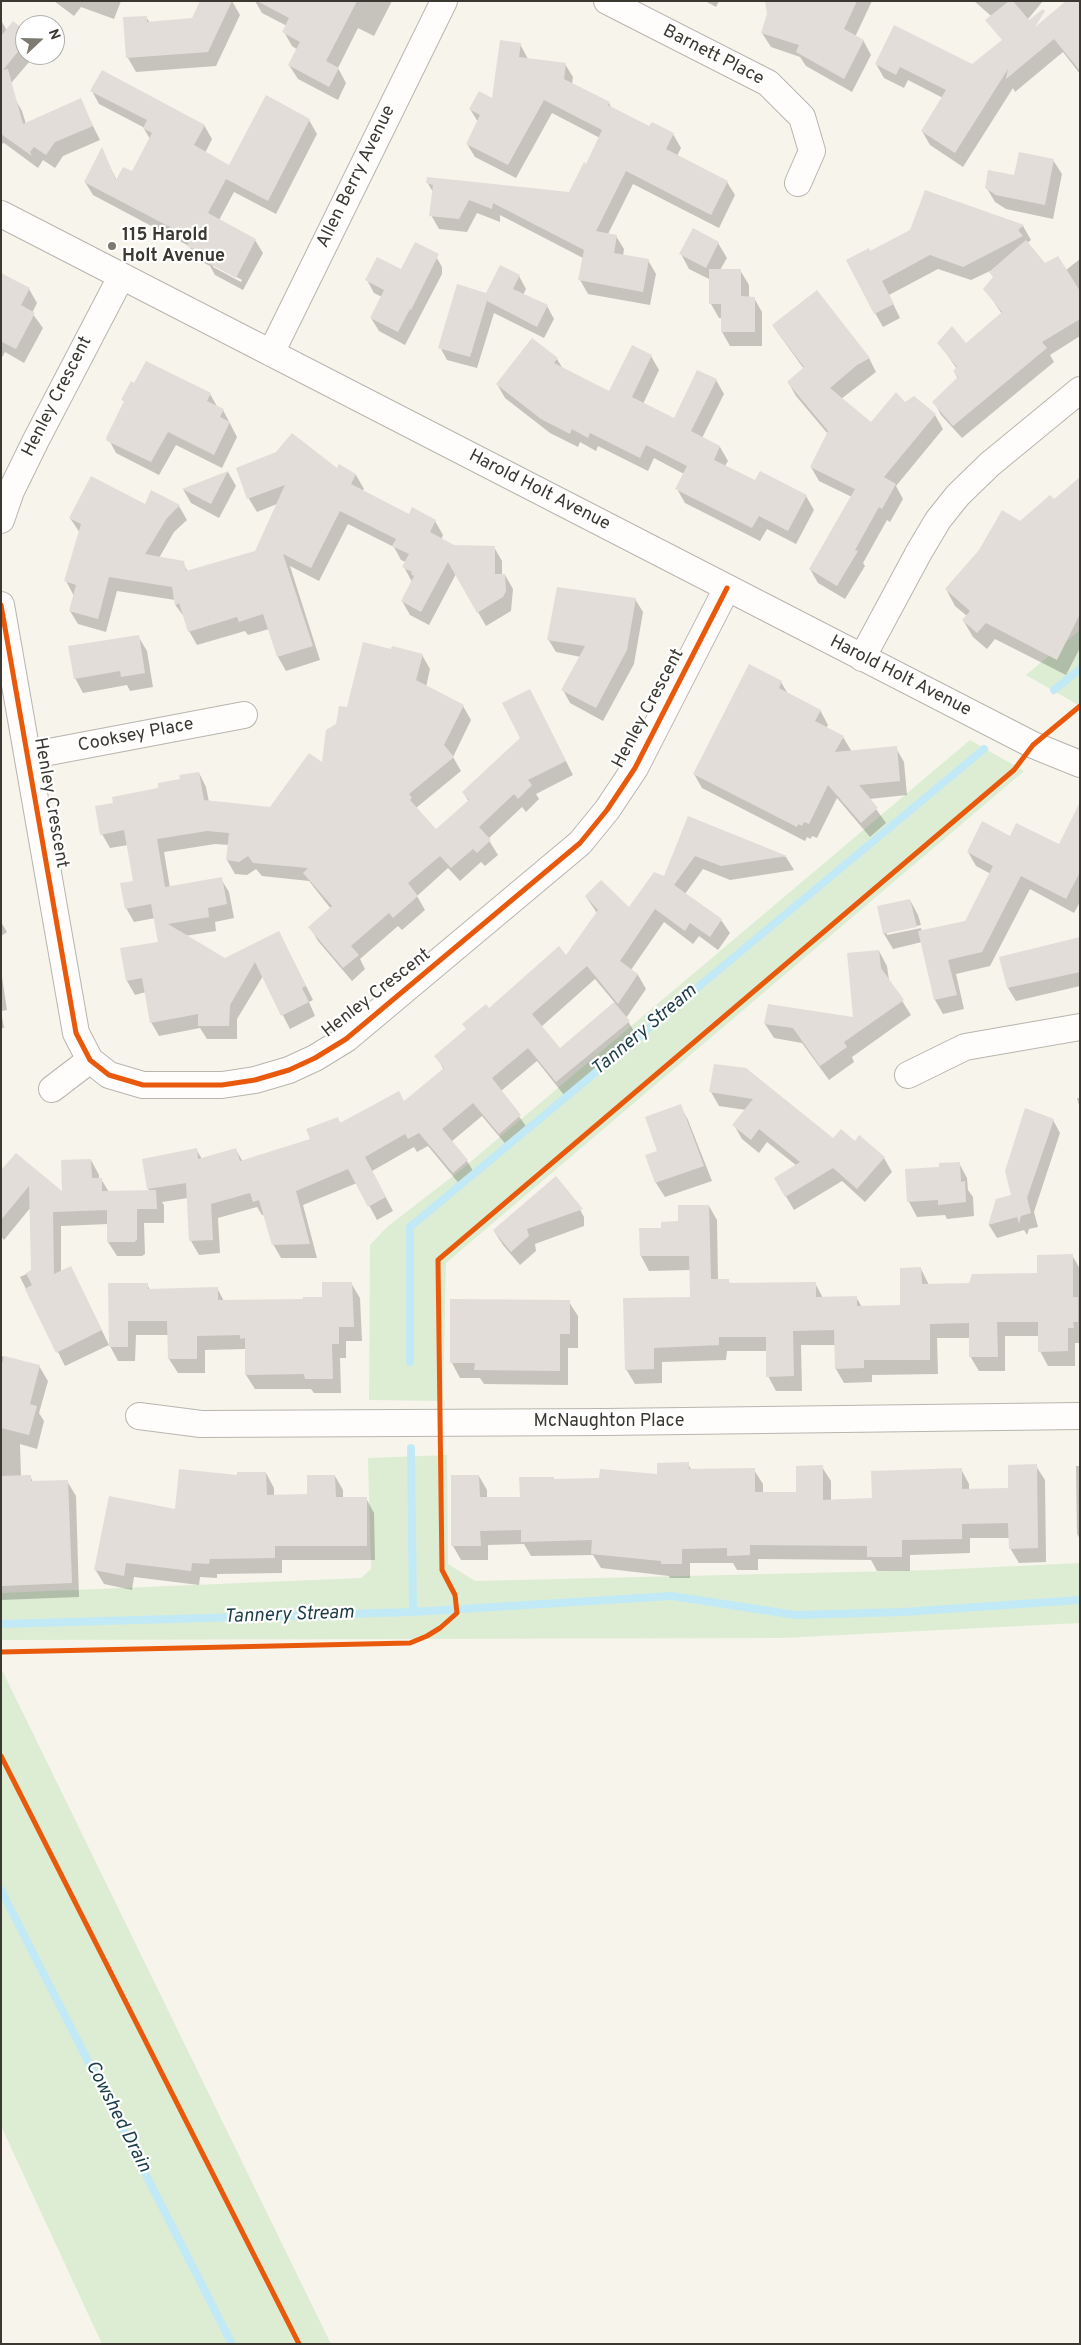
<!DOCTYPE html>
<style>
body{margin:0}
#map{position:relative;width:1081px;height:2345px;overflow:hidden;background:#f7f4eb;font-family:Overpass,sans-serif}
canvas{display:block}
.frame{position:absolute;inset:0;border:2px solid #3b3831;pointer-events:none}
.north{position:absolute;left:15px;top:15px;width:50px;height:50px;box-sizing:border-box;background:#fff;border:1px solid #b1afad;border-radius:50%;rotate:69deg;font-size:14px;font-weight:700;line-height:20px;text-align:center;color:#3b3831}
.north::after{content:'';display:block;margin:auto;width:18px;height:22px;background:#7d7a72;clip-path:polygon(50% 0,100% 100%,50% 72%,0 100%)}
</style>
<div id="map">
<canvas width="1081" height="2345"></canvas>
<div class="frame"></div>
<div class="north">N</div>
</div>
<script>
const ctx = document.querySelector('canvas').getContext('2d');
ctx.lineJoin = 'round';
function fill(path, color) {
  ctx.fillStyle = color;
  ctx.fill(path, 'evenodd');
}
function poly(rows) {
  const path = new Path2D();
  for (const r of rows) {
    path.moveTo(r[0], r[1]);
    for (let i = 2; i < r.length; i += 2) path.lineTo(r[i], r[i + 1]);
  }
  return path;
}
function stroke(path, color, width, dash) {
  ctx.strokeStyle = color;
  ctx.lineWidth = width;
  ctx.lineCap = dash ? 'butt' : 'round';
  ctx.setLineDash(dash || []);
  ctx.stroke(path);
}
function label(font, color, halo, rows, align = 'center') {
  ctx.font = font + ' Overpass,sans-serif';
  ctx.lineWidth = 4.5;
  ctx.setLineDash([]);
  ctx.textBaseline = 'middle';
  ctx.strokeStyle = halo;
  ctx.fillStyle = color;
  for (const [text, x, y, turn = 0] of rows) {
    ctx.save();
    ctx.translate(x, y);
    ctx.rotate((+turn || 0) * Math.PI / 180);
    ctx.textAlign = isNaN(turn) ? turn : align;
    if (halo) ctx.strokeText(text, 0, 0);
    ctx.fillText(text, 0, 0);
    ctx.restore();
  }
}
const green = poly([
 [1080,630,1080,706,1026,675],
 [970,740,1024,771,446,1263,443,1401,369,1400,370,1245,387,1227,462,1169],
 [447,1455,448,1564,475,1581,934,1570,1080,1563,1080,1623,781,1638,1,1640,1,1593,361,1578,371,1569,368,1458],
 [1,1668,331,2344,102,2344,1,2126]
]);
const shadow = poly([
 [54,1,121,1,114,19,81,7,74,16],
 [232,1,240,15,216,66,136,72,128,58,146,17,150,23,193,19],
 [255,1,392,1,374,36,358,28,338,68,346,83,338,100,298,79,289,65,298,50,292,46,284,32,287,26,262,13],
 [705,1,719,1,716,7],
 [823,1,872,1,855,37,863,40,871,55,852,92,806,66,800,57,771,47,762,33,768,14],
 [974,1,1043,1,1014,36],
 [1080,1,1080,74,1063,52,1015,92,1013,88,963,167,930,145,922,131,943,98,908,80,904,88,884,78,876,64,984,70],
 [1,20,7,31,25,33,25,55,35,55,1,95],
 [520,44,528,59,565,64,573,77,572,84,609,103,612,109,650,128,673,134,681,148,677,156,727,182,735,195,719,228,633,184,608,234,616,236,624,249,623,256,648,260,656,274,650,305,588,294,580,280,583,258,500,215,500,222,477,213,467,232,439,229,431,215,433,192,427,182,570,193,587,165,600,138,552,113,516,178,475,157,467,144,478,122,470,109,493,100],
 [92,91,204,125,212,139,205,153,230,167,309,120,317,134,276,214,234,192,219,220,255,240,263,253,243,290,215,275,210,266,196,259,189,246,93,195,85,182,102,150,117,181,132,173,150,139,143,127,99,104],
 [213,264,242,280,241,282,213,267],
 [14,97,22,111,26,124,80,100,100,140,63,156,55,168,43,160,38,168,4,143,1,144,1,100],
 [1053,160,1062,174,1053,219,1006,209,995,202,986,187],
 [926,191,1023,226,1031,240,1027,243,1045,265,1066,270,1080,259,1080,336,1050,355,1054,362,962,438,941,415,934,402,958,379,954,371,957,369,939,343,966,344,1002,314,985,289,994,278,990,271,971,280,938,269,889,295,900,318,883,327,875,313,870,253,911,231],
 [693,230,718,243,727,258,720,270,740,270,749,285,749,298,754,298,762,312,762,346,730,346,722,332,722,318,719,318,711,304,711,280,689,269,681,254],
 [434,253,442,267,442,274,405,345,379,331,371,318,382,297,374,293,367,280,401,271],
 [519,276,526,289,523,295,547,306,554,319,544,338,494,313,477,368,447,360,440,347,486,294],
 [1,281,29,289,37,303,32,313,43,328,24,363,5,352,1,359],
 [773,326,869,358,876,372,841,399,871,424,904,404,935,415,943,429,896,486,903,499,890,522,887,520,863,563,865,566,845,599,818,583,810,569,852,497,819,481,811,467,828,434,796,396,788,382,804,369],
 [651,356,659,370,643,404,674,420,716,380,724,394,702,438,720,447,728,461,725,466,755,482,806,496,814,510,796,544,767,529,760,541,685,503,677,489,684,474,654,458,648,471,598,446,596,451,580,442,578,447,550,433,505,398,497,384,557,359,563,369,610,393],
 [210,394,218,408,223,410,237,437,222,468,176,445,159,475,116,453,108,438,125,403,123,400],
 [238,469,337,470,356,475,364,489,362,491,409,516,435,521,443,535,441,540,454,546,494,547,502,561,502,575,505,575,513,589,511,611,486,626,456,574,429,625,410,615,402,601,412,582,404,567,406,562,401,560,394,547,348,524,319,581,290,566,320,660,286,671,278,657,269,629,248,635,245,631,197,645,189,631,185,618,176,606,175,600,117,591,106,632,78,624,70,611,74,596,66,581,80,533,70,518,146,505,152,491,179,506,187,520,174,532,159,558,183,563,188,572,256,552,277,504,257,512,249,499],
 [228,472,236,486,219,518,191,503,183,489],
 [1053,500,1080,611,1080,648,1066,675,995,639,987,649,973,637,963,620,967,616,955,606,946,589,1020,522],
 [635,599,643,612,634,664,603,721,570,703,563,690,581,657,556,652,548,639],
 [138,636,147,651,153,687,130,691,127,685,83,693,75,678],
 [422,655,430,669,426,687,463,706,471,720,453,757,461,771,416,808,436,831,469,802,463,792,521,738,537,704,573,775,536,794,539,799,526,812,522,807,488,839,498,855,485,866,481,862,460,881,448,868,417,896,425,910,402,930,398,926,360,959,365,969,352,981,318,941,310,927,331,909,309,881,262,876,256,869,247,875,235,874,227,860,229,845,215,844,164,852,170,888,221,879,229,892,234,918,215,922,216,931,185,936,225,959,279,932,313,1000,309,1002,315,1016,290,1029,263,976,237,1019,237,1039,207,1039,200,1028,159,1036,151,1022,146,992,135,995,127,981,121,949,159,943,155,918,134,922,126,908,134,882,128,845,110,848,102,834,114,804,199,773,206,787,209,802,271,808,323,764,337,725,348,708],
 [781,682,788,694,820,710,828,725,826,728,843,737,852,752,896,748,904,762,907,795,869,799,886,823,870,837,837,798,817,838,812,836,811,839,807,837,805,841,702,788,694,774],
 [689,817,786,857,794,870,730,880,703,869,685,894,721,920,730,933,718,950,699,936,693,944,664,922,631,970,638,975,646,989,626,1018,637,1036,564,1095,537,1061,501,1091,528,1129,508,1147,482,1116,451,1142,467,1161,475,1174,461,1186,428,1146,417,1152,414,1147,372,1171,393,1211,377,1220,357,1183,303,1205,317,1258,281,1258,273,1244,265,1215,262,1215,257,1207,218,1218,220,1253,199,1255,191,1241,188,1198,162,1202,164,1205,164,1223,144,1223,145,1254,142,1256,117,1256,108,1242,108,1224,61,1226,61,1272,78,1282,109,1345,65,1366,20,1277,33,1271,31,1207,4,1240,1,1236,1,1172,64,1194,91,1160,99,1175,99,1179,101,1179,109,1192,150,1191,148,1189,196,1149,202,1159,236,1150,243,1162,311,1140,338,1119,341,1124,404,1103,444,1070,436,1056,489,1009,566,957,597,913,586,897,629,909,665,877],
 [595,979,615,1003,560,1050,541,1027],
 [1010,838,1059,846,1080,838,1080,902,1074,913,1030,889,990,966,956,974,964,1009,943,1014,935,1000,922,942,893,949,884,934,878,907,910,900,918,915,921,925,887,932,887,935,921,928,922,932,966,922,991,874,976,866,968,852],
 [1,922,7,932,1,936],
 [1080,938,1080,986,1016,1001,1008,988,1001,958],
 [879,951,887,966,889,980,911,1015,852,1057,854,1062,829,1080,802,1043,774,1038,765,1024,855,1019],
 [1,970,7,1010,1,1011],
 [1,1011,4,1028,1,1028],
 [745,1070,833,1140,855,1142,860,1136,884,1158,892,1172,865,1202,842,1181,794,1210,775,1178,797,1166,767,1142,759,1153,742,1139,734,1125,746,1110,719,1106,711,1092],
 [1077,1098,1080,1098,1080,1109],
 [680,1105,688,1120,712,1181,665,1197,656,1183,647,1156,658,1152],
 [1053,1120,1060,1133,1034,1212,1038,1227,1029,1229,1027,1235,1024,1230,997,1238,989,1225,997,1200,1013,1196],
 [959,1163,967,1178,968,1190,973,1197,974,1216,947,1219,945,1215,917,1217,909,1202,907,1170,940,1168],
 [576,1202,584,1217,584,1226,535,1244,536,1251,520,1265,503,1245,494,1231],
 [709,1206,717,1220,718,1280,728,1280,731,1285,815,1283,823,1298,856,1297,862,1307,901,1306,921,1269,929,1285,970,1284,1038,1274,1072,1255,1080,1269,1080,1343,1075,1343,1075,1366,1048,1366,1040,1351,1039,1336,1005,1336,1005,1371,979,1371,970,1356,970,1338,937,1338,938,1374,872,1375,872,1382,844,1383,836,1369,836,1345,801,1345,802,1391,776,1391,768,1376,767,1351,727,1351,726,1360,662,1362,662,1383,635,1384,626,1369,691,1298,690,1270,649,1271,641,1256,663,1229],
 [351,1283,360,1298,362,1341,346,1341,346,1358,340,1358,341,1393,314,1393,311,1389,255,1389,246,1375,246,1349,205,1350,205,1373,178,1373,169,1359,169,1335,136,1335,135,1361,118,1361,110,1346,147,1284,150,1290,217,1288,224,1301,305,1300,324,1298],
 [451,1300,569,1302,578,1316,578,1348,568,1348,568,1385,484,1384,480,1378,460,1378,452,1363],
 [1,1356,39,1366,48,1381,39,1413,44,1421,37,1449,20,1444,21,1477,30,1476,33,1482,67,1481,76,1496,79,1597,1,1600],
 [688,1464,692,1471,754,1470,763,1484,763,1493,797,1493,822,1467,831,1481,831,1500,874,1499,961,1469,969,1484,969,1490,1009,1489,1036,1466,1045,1480,1046,1562,1019,1563,1010,1548,1010,1538,970,1538,970,1553,910,1555,910,1571,877,1571,871,1560,758,1559,758,1570,737,1570,733,1563,690,1563,690,1578,670,1578,669,1576,601,1568,593,1555,531,1556,524,1544,488,1545,488,1560,461,1560,453,1546,479,1476,487,1490,487,1499,521,1498,555,1481,658,1476],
 [1076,1466,1080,1466,1080,1539,1077,1534],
 [266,1473,274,1488,274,1496,308,1496,335,1476,343,1490,343,1498,366,1498,374,1513,375,1560,282,1560,282,1573,217,1574,217,1578,200,1577,199,1585,134,1577,132,1590,104,1584,95,1569,176,1511,238,1476]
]);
const stream = poly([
 [1054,690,1080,669],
 [410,1362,410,1227,984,749],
 [411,1448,413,1612],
 [1,1624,413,1612,672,1596,796,1615,903,1612,1080,1600],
 [1,1890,232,2344]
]);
const building = poly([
 [200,1,232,1,208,52,126,58,123,17,147,16,147,22,192,18],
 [257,1,357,1,326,61,339,68,329,87,288,65,300,42,282,32,289,18],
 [765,1,857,1,844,29,864,40,844,79,796,52,799,45,761,33,767,14],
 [1009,1,1013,1,1029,20,1043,9,1045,11,1035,27,1066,1,1080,1,1080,71,1054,39,1006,79,1008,69,955,153,921,131,946,90,900,67,896,75,875,64,894,25,972,64,1002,40,985,20],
 [13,21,25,31,25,43,3,70,8,69,23,124,81,98,93,126,55,142,46,155,34,147,30,152,32,156,1,134,1,36],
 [500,40,521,43,519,57,566,63,564,79,610,102,608,105,649,126,652,122,674,133,666,149,728,181,711,215,626,171,596,231,617,235,614,253,649,259,643,292,578,280,584,250,493,203,492,209,469,200,459,219,429,216,433,185,426,183,427,177,569,192,584,162,586,164,602,130,544,100,508,165,466,144,480,115,469,109,479,91,492,98],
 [102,70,205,125,194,145,229,165,266,95,310,119,268,201,226,179,208,213,256,239,236,278,206,262,209,257,187,246,191,238,84,182,102,147,116,180,123,167,132,171,152,133,143,128,147,120,90,91],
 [1019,152,1054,159,1045,205,996,195,985,188,988,170,1014,175],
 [925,190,1024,225,1018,230,1023,236,963,267,930,255,882,281,894,304,874,314,846,260,869,248,870,251,910,230],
 [693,228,719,242,706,268,679,254],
 [1026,240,1045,263,1058,256,1080,291,1080,319,1042,342,1047,348,953,426,932,402,958,377,953,371,957,367,937,343,952,326,966,343,1002,312,983,289,993,277,989,272],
 [415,242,439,254,411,310,410,309,398,332,370,318,384,290,365,280,377,257,401,269],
 [500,265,520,275,513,289,548,305,537,327,487,301,470,357,438,348,457,284,486,293],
 [709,269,741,269,741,296,755,297,755,332,721,332,721,304,709,304],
 [1,273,30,288,21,305,35,313,16,349,2,342,1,344],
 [817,290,870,358,857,365,830,388,871,422,896,392,905,402,914,396,936,414,884,477,896,484,882,509,879,507,855,550,858,551,837,586,809,569,855,489,810,467,828,431,787,382,804,367,772,325],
 [532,338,558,358,554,363,609,391,632,345,652,355,632,397,674,418,697,370,717,379,691,431,720,446,714,460,755,480,760,471,807,495,788,531,759,516,752,528,675,489,687,466,646,445,640,458,590,433,588,438,572,429,570,434,541,419,496,384],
 [146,361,211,393,207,401,224,409,220,417,230,422,214,455,168,432,151,462,107,441,106,438,124,401,121,400,131,381,134,383],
 [292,433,337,468,339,464,356,474,351,484,409,514,412,507,436,520,430,532,454,545,495,546,495,574,505,574,506,591,503,597,477,613,448,562,421,612,401,601,414,576,411,574,412,572,402,567,409,554,392,546,396,539,340,511,311,568,283,554,313,646,277,657,263,614,239,622,237,617,188,632,179,603,175,606,172,587,109,577,98,619,69,611,76,585,64,581,81,524,69,518,91,476,145,504,151,490,180,505,167,518,145,554,184,561,186,571,255,551,285,485,247,499,236,468,276,452],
 [228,471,211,504,182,489],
 [1080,477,1080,614,1057,660,986,623,977,633,962,620,970,611,945,589,979,550,1002,510,1020,521,1050,495,1054,499],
 [557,587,636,598,627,650,596,708,561,690,585,646,547,640],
 [139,635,145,673,121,677,120,671,74,679,68,646],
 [363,642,391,649,392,646,423,654,416,680,464,705,444,745,454,757,409,794,412,798,410,800,436,829,469,800,462,792,520,738,502,703,530,689,566,761,528,780,532,785,518,799,514,794,479,827,491,840,477,853,473,849,451,868,440,856,408,883,418,896,393,918,389,913,351,946,359,955,343,968,308,927,332,906,303,873,308,868,253,863,248,856,239,862,226,860,229,833,207,831,157,839,165,887,222,877,227,904,208,908,209,917,168,924,225,958,279,931,306,986,302,988,309,1002,281,1016,255,962,230,1005,229,1026,198,1026,198,1014,150,1023,142,978,126,981,120,948,158,942,151,904,125,909,120,883,133,881,124,830,100,835,95,806,113,803,112,797,158,788,158,783,180,779,179,775,199,772,204,800,270,807,309,753,322,762,326,730,336,724,339,706,347,707],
 [749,664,782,681,779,688,821,710,815,721,844,736,835,752,897,746,900,781,859,785,878,808,861,823,828,785,809,824,804,822,802,826,798,824,797,827,693,774],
 [1080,802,1080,872,1066,899,1021,876,982,952,948,960,957,995,934,1000,918,931,965,921,993,866,967,852,982,821,1010,836,1016,823,1059,844],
 [688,816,787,856,721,866,695,856,674,885,722,919,710,937,690,923,685,931,655,909,620,961,638,974,618,1004,587,966,532,1014,560,1048,614,1002,630,1021,556,1082,528,1048,492,1078,521,1115,499,1134,473,1103,442,1129,468,1160,453,1173,419,1133,408,1139,405,1134,365,1157,386,1197,368,1207,348,1169,296,1191,310,1244,272,1245,259,1200,253,1202,250,1193,211,1204,213,1240,189,1241,186,1183,147,1189,142,1159,197,1148,198,1159,236,1148,240,1161,310,1139,306,1129,338,1117,340,1123,399,1091,404,1101,444,1068,434,1056,466,1029,462,1024,486,1004,489,1008,559,946,566,955,598,910,585,896,601,880,629,907,654,872,664,876],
 [910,899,917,927,883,934,877,906],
 [1080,937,1080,972,1007,988,999,957],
 [879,950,881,968,904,1000,844,1042,847,1047,820,1066,793,1028,764,1024,768,1004,853,1017,847,953],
 [714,1064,746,1068,833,1138,841,1129,855,1141,859,1135,885,1157,857,1189,833,1168,785,1197,774,1178,800,1162,759,1129,751,1140,732,1125,753,1099,709,1092],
 [681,1104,704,1166,655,1183,645,1155,657,1151,645,1117],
 [1025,1108,1054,1119,1027,1198,1031,1213,1021,1216,1019,1224,1017,1217,988,1225,996,1199,1011,1195,1005,1171],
 [16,1153,62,1191,61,1160,91,1159,92,1178,102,1178,102,1191,156,1190,157,1209,137,1209,137,1240,134,1242,107,1242,107,1210,53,1212,54,1274,71,1266,102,1330,56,1353,25,1289,32,1285,26,1273,31,1270,29,1186,1,1220,1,1170],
 [960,1162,961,1182,965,1181,966,1202,938,1205,938,1200,907,1202,905,1169,939,1167,939,1163],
 [556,1176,583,1209,527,1229,529,1236,511,1252,493,1230],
 [678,1205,709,1205,711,1279,729,1279,729,1283,816,1282,816,1297,857,1296,857,1306,900,1305,900,1268,921,1267,922,1284,969,1283,972,1274,1037,1273,1037,1255,1073,1254,1073,1297,1078,1297,1078,1322,1073,1322,1074,1328,1068,1328,1068,1351,1038,1352,1038,1322,997,1322,998,1357,969,1357,969,1323,930,1324,930,1360,864,1360,864,1368,835,1369,834,1330,793,1331,794,1376,766,1377,766,1337,719,1337,719,1345,654,1348,654,1369,625,1370,623,1298,690,1297,689,1256,640,1256,639,1228,661,1228,661,1222,678,1221],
 [322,1282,352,1282,354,1327,339,1327,339,1344,332,1344,333,1379,305,1379,304,1374,245,1375,245,1338,240,1339,240,1335,197,1336,197,1359,168,1359,167,1321,128,1321,128,1347,109,1347,108,1283,148,1283,148,1289,218,1287,218,1300,303,1299,303,1297,322,1297],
 [450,1299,570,1300,570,1334,560,1334,560,1371,474,1370,475,1363,450,1363],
 [4,1356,40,1365,30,1404,37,1406,29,1435,1,1428,1,1368],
 [689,1462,689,1469,755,1468,755,1492,796,1492,796,1466,823,1465,823,1500,872,1498,871,1471,962,1468,962,1489,1008,1488,1008,1465,1037,1464,1038,1548,1009,1549,1008,1523,962,1524,962,1539,902,1540,902,1557,867,1557,867,1546,750,1545,750,1555,727,1556,727,1548,682,1549,682,1564,661,1564,661,1561,591,1554,592,1540,521,1542,521,1530,480,1531,481,1546,451,1546,451,1475,479,1475,480,1497,520,1497,519,1477,554,1477,554,1479,599,1478,600,1469,657,1474,657,1463],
 [179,1469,237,1475,237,1472,266,1472,267,1495,307,1494,307,1475,335,1475,336,1497,367,1497,367,1546,275,1546,275,1558,210,1559,209,1564,192,1563,191,1571,126,1563,124,1576,94,1570,109,1496,175,1509],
 [31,1475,31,1481,68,1480,72,1583,1,1586,1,1476]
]);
const street = poly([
 [607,1,768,83,802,117,812,151,798,183],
 [1,214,1033,745,1080,764],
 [271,353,444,1],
 [1,520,11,491,36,440,121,277],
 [1,605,76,1033,90,1060,109,1075,143,1085,222,1085,255,1080,289,1070,315,1058,346,1039,580,843,607,810,635,768,727,588],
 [862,658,919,552,938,520,958,495,990,464,1080,390],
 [28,756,244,715],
 [908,1075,965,1047,1080,1027],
 [52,1089,90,1060],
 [139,1416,201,1424,605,1422,1080,1416]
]);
const cycleway = poly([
 [1,605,76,1033,90,1060,109,1075,143,1085,222,1085,255,1080,289,1070,315,1058,346,1039,580,843,607,810,635,768,727,588],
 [1,1652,410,1643,427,1636,440,1628,457,1613,455,1595,442,1570,438,1260,1014,770,1033,745,1080,706],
 [1,1756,299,2344]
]);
const markers = [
 [112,246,5,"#7d7a72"]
];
const streetNames = [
 ["Barnett Place",713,56,27],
 ["Allen Berry Avenue",357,177,-64],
 ["Henley Crescent",58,397,-63],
 ["Harold Holt Avenue",539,491,27],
 ["Harold Holt Avenue",900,677,27],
 ["Henley Crescent",649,709,-62],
 ["Cooksey Place",136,736,-11],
 ["Henley Crescent",50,803,80],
 ["Henley Crescent",377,994,-38],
 ["McNaughton Place",609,1422]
];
const poiNames = [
 ["115 Harold",122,236],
 ["Holt Avenue",122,257]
];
const waterNames = [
 ["Tannery Stream",645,1031,-40],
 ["Tannery Stream",289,1616,-2],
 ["Cowshed Drain",117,2117,63]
];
fill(green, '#dcedd4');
fill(shadow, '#0003');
stroke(stream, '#c2eaf6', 8);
fill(building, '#e2ddd8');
stroke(street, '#b8b5ae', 28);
stroke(street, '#fefdfc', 26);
stroke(cycleway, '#e8590c', 5);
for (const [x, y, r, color] of markers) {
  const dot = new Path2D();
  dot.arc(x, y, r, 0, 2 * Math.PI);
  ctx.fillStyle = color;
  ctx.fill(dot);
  stroke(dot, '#fff', 2);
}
label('18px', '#3b3831', '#fff', streetNames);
label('bold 18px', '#3b3831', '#fff', poiNames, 'left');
label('italic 19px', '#1a3c48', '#fff', waterNames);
</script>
